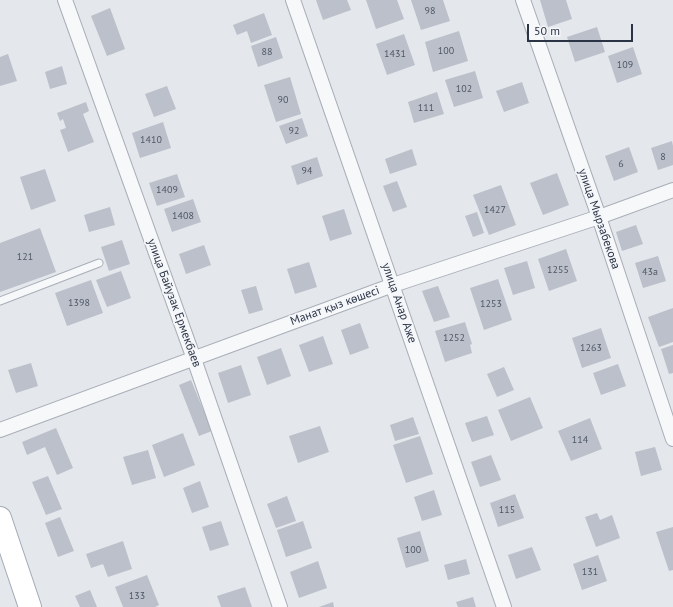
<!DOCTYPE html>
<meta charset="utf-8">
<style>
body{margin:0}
#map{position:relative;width:673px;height:607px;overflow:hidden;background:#e4e7ec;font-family:"PT Sans",sans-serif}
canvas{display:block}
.scale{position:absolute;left:527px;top:24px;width:106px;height:18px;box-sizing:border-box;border:2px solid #2b3445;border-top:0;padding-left:5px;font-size:12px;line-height:14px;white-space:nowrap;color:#2b3445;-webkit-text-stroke:3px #f4f6f9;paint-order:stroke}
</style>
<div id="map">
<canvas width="673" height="607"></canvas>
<div class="scale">50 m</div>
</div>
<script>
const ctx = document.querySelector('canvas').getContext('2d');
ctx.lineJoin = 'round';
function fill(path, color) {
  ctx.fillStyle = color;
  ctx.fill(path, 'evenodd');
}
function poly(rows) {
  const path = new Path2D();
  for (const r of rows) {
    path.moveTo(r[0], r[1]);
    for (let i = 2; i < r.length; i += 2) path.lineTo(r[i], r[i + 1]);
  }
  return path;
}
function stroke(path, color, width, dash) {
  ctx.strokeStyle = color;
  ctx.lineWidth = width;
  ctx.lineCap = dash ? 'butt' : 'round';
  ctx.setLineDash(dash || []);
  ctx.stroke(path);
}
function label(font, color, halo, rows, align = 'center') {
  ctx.font = font + ' "PT Sans",sans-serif';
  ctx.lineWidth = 3.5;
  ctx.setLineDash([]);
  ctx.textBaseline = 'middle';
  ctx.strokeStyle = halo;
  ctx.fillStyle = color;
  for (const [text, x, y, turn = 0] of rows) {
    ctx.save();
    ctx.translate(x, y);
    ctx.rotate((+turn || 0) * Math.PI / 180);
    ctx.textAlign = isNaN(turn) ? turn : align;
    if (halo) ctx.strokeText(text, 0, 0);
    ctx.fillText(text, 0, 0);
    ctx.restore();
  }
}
const building = poly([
 [316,0,347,0,351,10,323,20],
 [366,0,397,0,404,19,376,29],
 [411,0,443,0,450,21,421,30],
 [540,0,566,0,572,19,548,27],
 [110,8,125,49,107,56,91,16],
 [264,13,272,35,251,43,247,31,237,35,233,25],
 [597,27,605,52,575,62,567,37],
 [459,31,468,61,433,72,425,42],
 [404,34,415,65,387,75,376,44],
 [276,37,283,58,258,67,251,46],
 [633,47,642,74,617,83,608,56],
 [8,54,17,81,0,86,0,57],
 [62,66,67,84,50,89,45,72],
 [475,71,483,98,454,107,445,80],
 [290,77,301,114,276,122,264,85],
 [522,82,529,103,504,112,496,91],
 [167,86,176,109,154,117,145,94],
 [437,92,444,114,414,123,408,102],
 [86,102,89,111,83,114,94,142,68,152,60,130,66,128,63,119,60,121,57,113],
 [302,118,308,136,286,144,279,126],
 [163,122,171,148,140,158,132,133],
 [672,141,673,146,673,165,658,170,651,148],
 [629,147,638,172,614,181,605,156],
 [412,149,417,165,390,174,385,159],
 [317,157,323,176,297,185,291,166],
 [45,169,56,201,31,210,20,177],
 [557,173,569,205,543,215,530,183],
 [177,174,185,197,157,206,149,183],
 [397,181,407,207,393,212,383,186],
 [501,185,516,225,489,235,473,195],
 [193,199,201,222,172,232,164,209],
 [110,207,115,225,89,232,84,215],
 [344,209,352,234,330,241,322,216],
 [477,212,484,233,473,237,465,216],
 [636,225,643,244,622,251,616,232],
 [40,228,56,272,0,292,0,243],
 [122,240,130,264,109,271,101,247],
 [204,245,211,265,186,274,179,254],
 [566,249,577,281,549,291,538,259],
 [658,256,666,281,643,288,635,263],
 [527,261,535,288,513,295,504,268],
 [309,262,317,287,295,294,287,269],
 [121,271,131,298,107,307,96,280],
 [498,279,512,320,484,330,470,288],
 [91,280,103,313,67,326,55,293],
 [256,286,263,310,249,314,241,290],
 [438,286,450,317,434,322,422,291],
 [673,308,673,342,659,347,648,317],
 [465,322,472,344,470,345,472,353,445,362,435,331],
 [360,323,369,348,350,355,341,330],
 [601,328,611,358,582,368,572,338],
 [323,336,333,364,309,372,299,345],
 [673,345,673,373,669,374,661,349],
 [281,348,291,376,267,385,257,357],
 [31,363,38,386,16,393,8,370],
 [618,364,626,386,601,395,593,373],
 [241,365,251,395,228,403,218,373],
 [504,367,514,390,497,397,487,374],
 [191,380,212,431,199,436,179,385],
 [530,397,543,428,511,441,498,410],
 [487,416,494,435,472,442,465,423],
 [413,417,419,434,395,441,390,425],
 [590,418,602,449,571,461,558,431],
 [320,426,329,452,298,463,289,436],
 [56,428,73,468,57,475,45,447,27,455,22,442],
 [183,433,195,465,164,477,152,445],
 [420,436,433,474,406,483,393,445],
 [655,447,662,470,641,476,635,452],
 [148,450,156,478,132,485,123,457],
 [491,455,501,480,480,487,471,462],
 [48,476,62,509,46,515,32,482],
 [200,481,209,507,192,513,183,488],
 [434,490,442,515,422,521,414,497],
 [515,494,524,518,498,527,490,503],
 [287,496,296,521,276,528,267,504],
 [597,513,600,520,612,515,620,538,596,547,585,517],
 [60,517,74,551,58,557,45,523],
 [221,521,229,545,210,551,202,527],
 [303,521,312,548,286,557,277,530],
 [673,527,673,570,669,571,656,532],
 [420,531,429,561,406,568,397,538],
 [123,541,132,569,108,577,103,564,91,568,86,554],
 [532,547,541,570,516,579,508,555],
 [598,555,607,581,582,590,573,564],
 [466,559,470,574,448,580,444,565],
 [318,561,327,588,299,598,290,572],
 [147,575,159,605,155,607,123,607,115,587],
 [245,587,252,607,221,607,217,596],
 [90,590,97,607,80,607,75,596],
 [473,597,476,607,458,607,456,602],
 [333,602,334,607,319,607]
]);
const lane = poly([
 [0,301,99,263]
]);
const street = poly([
 [65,0,194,359,280,607],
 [293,0,504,607],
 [523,0,599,217,673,439],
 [0,430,393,285,599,217,673,190]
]);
const primary = poly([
 [0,518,30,607]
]);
const numberNames = [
 ["98",430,11],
 ["100",446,51],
 ["88",267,52],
 ["1431",395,54],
 ["109",625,65],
 ["102",464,89],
 ["90",283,100],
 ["111",426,108],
 ["92",294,131],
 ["1410",151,140],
 ["8",663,157],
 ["6",621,164],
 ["94",307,171],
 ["1409",167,190],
 ["1427",495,210],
 ["1408",183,216],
 ["121",25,257],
 ["1255",558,270],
 ["43а",650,272],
 ["1398",79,303],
 ["1253",491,304],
 ["1252",454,338],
 ["1263",591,348],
 ["114",580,440],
 ["115",507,510],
 ["100",413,550],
 ["131",590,572],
 ["133",137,596]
];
const streetNames = [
 ["улица Мырзабекова",599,219,71],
 ["улица Байузак Ермекбаев",174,303,70],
 ["улица Анар Аже",399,303,71],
 ["Манат қыз көшесі",335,306,-20]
];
fill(building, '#bbc0ca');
stroke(lane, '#a9aeb7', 9);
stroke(street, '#a9aeb7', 16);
stroke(primary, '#a3abb8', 24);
stroke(lane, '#f7f8fa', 7);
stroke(street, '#f7f8fa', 14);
stroke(primary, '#fff', 22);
label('10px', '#4f5766', null, numberNames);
label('12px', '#2b3445', '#f4f6f9', streetNames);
</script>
